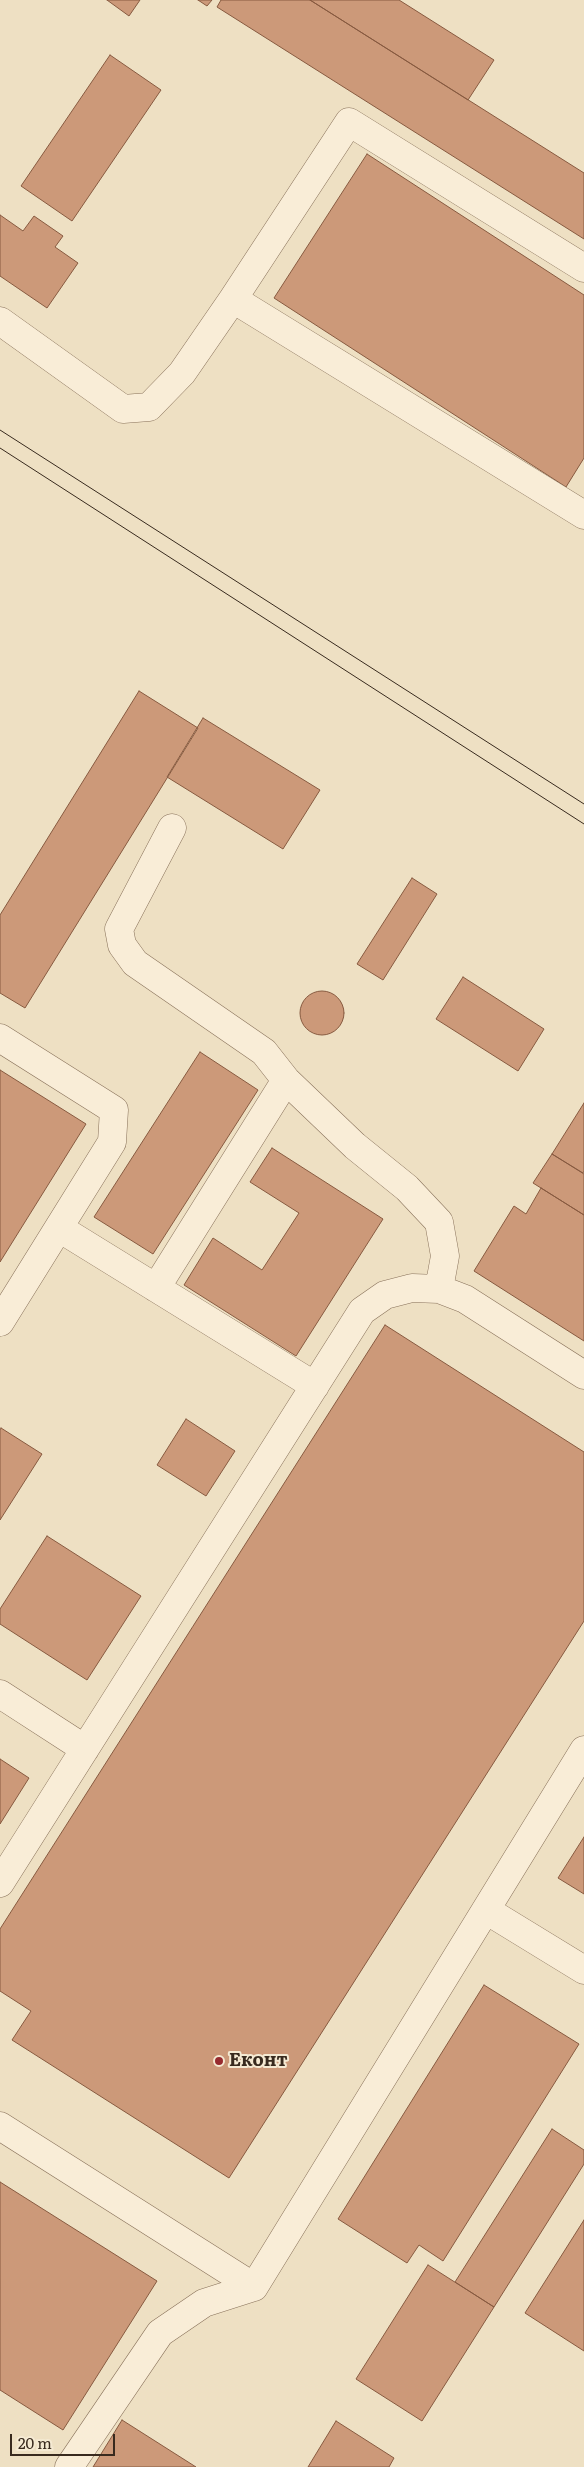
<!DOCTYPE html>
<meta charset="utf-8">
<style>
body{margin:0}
#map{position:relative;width:584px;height:2467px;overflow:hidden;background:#eee0c3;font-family:Literata,serif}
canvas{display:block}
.scale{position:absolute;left:10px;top:2434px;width:105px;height:22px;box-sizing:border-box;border:2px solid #382a1e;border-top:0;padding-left:6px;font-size:15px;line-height:18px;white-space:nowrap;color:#382a1e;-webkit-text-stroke:4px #f5ead3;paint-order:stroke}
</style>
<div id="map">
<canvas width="584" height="2467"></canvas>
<div class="scale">20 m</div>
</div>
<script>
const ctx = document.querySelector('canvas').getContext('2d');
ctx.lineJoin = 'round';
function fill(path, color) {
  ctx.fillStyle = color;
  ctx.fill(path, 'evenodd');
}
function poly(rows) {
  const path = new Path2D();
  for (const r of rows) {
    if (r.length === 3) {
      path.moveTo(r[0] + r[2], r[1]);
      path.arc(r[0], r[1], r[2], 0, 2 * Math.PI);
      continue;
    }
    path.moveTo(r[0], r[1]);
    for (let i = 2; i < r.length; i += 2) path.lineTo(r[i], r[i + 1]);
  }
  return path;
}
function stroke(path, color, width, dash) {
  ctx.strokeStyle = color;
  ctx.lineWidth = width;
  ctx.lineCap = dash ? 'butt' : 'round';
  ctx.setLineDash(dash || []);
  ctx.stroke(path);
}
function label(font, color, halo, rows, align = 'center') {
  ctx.font = font + ' Literata,serif';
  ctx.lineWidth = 4;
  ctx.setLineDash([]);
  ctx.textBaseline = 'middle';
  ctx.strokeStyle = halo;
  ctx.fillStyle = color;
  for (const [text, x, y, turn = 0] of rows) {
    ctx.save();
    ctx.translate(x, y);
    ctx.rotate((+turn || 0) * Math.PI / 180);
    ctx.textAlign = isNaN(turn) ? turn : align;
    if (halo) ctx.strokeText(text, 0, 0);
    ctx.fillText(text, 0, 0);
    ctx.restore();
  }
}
const building = poly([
 [107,0,140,0,129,16,107,0],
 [198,0,212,0,207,6,198,0],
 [221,0,310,0,584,173,584,239,217,7,221,0],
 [310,0,399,0,494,60,468,100,310,0],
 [110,55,161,90,72,221,21,186,110,55],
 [367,154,584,295,584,458,566,487,274,298,367,154],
 [0,215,23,231,34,216,63,236,55,247,78,263,47,308,0,276,0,215],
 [139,691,198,728,25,1008,0,993,0,915,139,691],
 [203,718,320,790,283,849,167,777,203,718],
 [412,878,437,894,383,980,357,964,412,878],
 [463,977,544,1029,518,1071,436,1019,463,977],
 [322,1013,22],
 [200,1052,258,1090,153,1254,94,1217,200,1052],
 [0,1070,86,1124,0,1262,0,1070],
 [584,1103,584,1171,583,1173,552,1154,584,1103],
 [272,1148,383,1219,296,1356,184,1285,213,1238,262,1270,299,1213,250,1182,272,1148],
 [552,1154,584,1174,584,1215,533,1183,552,1154],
 [541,1188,584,1215,584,1341,474,1271,514,1206,526,1214,541,1188],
 [385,1325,584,1452,584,1621,229,2178,12,2040,31,2011,0,1991,0,1929,385,1325],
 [186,1419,235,1451,206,1496,157,1465,186,1419],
 [1,1428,42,1454,0,1520,0,1430,1,1428],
 [47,1536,141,1596,87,1680,0,1624,0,1609,47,1536],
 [0,1759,29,1778,0,1824,0,1759],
 [584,1837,584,1894,558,1878,584,1837],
 [484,1985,579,2044,443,2261,419,2245,407,2263,338,2219,484,1985],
 [552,2129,584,2150,584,2164,494,2307,455,2282,552,2129],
 [0,2182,157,2281,63,2430,0,2390,0,2182],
 [584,2220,584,2351,525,2313,584,2220],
 [428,2265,494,2307,422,2421,356,2379,428,2265],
 [122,2420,196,2467,93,2467,122,2420],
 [336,2421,394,2458,389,2467,308,2467,336,2421]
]);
const minor = poly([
 [233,299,349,122,584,268],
 [0,321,123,409,149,407,182,373,233,299,584,515],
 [172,828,119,929,122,945,135,963,264,1052,286,1080,355,1146,407,1188,439,1222,445,1256,439,1289],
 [0,1038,114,1110,112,1142,0,1322],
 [59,1228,315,1386],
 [156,1288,286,1080],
 [0,1694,85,1749],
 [0,1883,362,1311,385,1295,412,1288,439,1289,465,1299,584,1375],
 [486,1910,584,1970],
 [0,2126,254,2287],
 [69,2467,160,2333,204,2303,254,2287,584,1750]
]);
const tram = poly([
 [0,430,584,804],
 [0,448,584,824]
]);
const markers = [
 [219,2061,5,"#972b2f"]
];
const poiNames = [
 ["Еконт",229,2061]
];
fill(building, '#cc9979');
stroke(building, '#875a40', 1);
stroke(minor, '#88715a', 29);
stroke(minor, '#f9edd7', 28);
stroke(tram, '#382a1e', 1);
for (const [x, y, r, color] of markers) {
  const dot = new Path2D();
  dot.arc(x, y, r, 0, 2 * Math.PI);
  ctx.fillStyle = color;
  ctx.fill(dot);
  stroke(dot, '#f5ead3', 2);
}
label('bold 18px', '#382a1e', '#f5ead3', poiNames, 'left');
</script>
